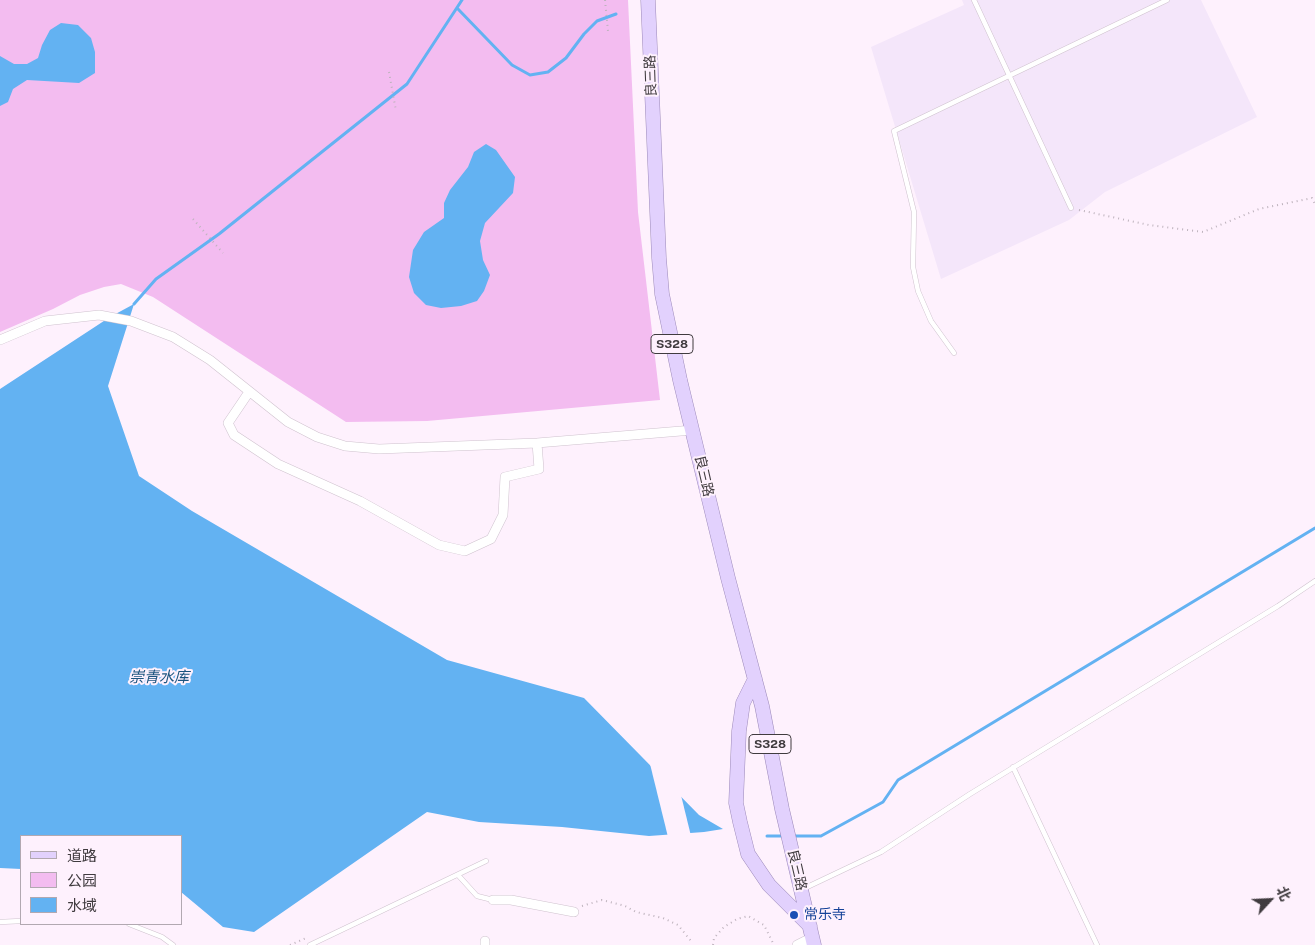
<!DOCTYPE html>
<meta charset="utf-8">
<style>
body{margin:0}
#map{position:relative;width:1315px;height:945px;overflow:hidden;background:#fef1fd;font-family:"Public Sans","Noto Sans SC",sans-serif}
canvas{display:block}
.legend{position:absolute;left:20px;top:835px;width:162px;height:90px;box-sizing:border-box;background:#fef1fd;border:1px solid #b2a8b1;margin:0;padding:6px 9px;list-style:none;font-size:15px;color:#403b3f}
.legend li{display:flex;align-items:center;gap:10px;height:25px}
.legend b{width:25px;border:1px solid #b2a8b1}
.north{position:absolute;left:1245px;top:875px;width:50px;height:50px;-webkit-text-stroke:4px #fef1fd;paint-order:stroke;rotate:65deg;font-size:14px;font-weight:700;line-height:20px;text-align:center;color:#403b3f}
.north::after{content:'';display:block;margin:auto;width:18px;height:22px;background:#403b3f;clip-path:polygon(50% 0,100% 100%,50% 72%,0 100%)}
</style>
<div id="map">
<canvas width="1315" height="945"></canvas>
<ul class="legend">
<li><b style="height:6px;background:#e2d1fd"></b>道路</li>
<li><b style="height:14px;background:#f3bcf0"></b>公园</li>
<li><b style="height:14px;background:#63b2f2"></b>水域</li>
</ul>
<div class="north">北</div>
</div>
<script>
const ctx = document.querySelector('canvas').getContext('2d');
ctx.lineJoin = 'round';
function fill(path, color) {
  ctx.fillStyle = color;
  ctx.fill(path, 'evenodd');
}
function poly(rows) {
  const path = new Path2D();
  for (const r of rows) {
    path.moveTo(r[0], r[1]);
    for (let i = 2; i < r.length; i += 2) path.lineTo(r[i], r[i + 1]);
  }
  return path;
}
function stroke(path, color, width, dash) {
  ctx.strokeStyle = color;
  ctx.lineWidth = width;
  ctx.lineCap = dash ? 'butt' : 'round';
  ctx.setLineDash(dash || []);
  ctx.stroke(path);
}
function label(font, color, halo, rows, align = 'center') {
  ctx.font = font + ' "Public Sans","Noto Sans SC",sans-serif';
  ctx.lineWidth = 4;
  ctx.setLineDash([]);
  ctx.textBaseline = 'middle';
  ctx.strokeStyle = halo;
  ctx.fillStyle = color;
  for (const [text, x, y, turn = 0] of rows) {
    ctx.save();
    ctx.translate(x, y);
    ctx.rotate((+turn || 0) * Math.PI / 180);
    ctx.textAlign = isNaN(turn) ? turn : align;
    if (halo) ctx.strokeText(text, 0, 0);
    ctx.fillText(text, 0, 0);
    ctx.restore();
  }
}
const industrial = poly([
 [962,0,1201,0,1257,117,1105,192,1069,220,941,279,871,47,964,5]
]);
const green = poly([
 [0,0,628,0,638,212,660,400,427,421,346,422,153,297,121,284,104,287,80,295,53,309,0,332]
]);
const water = poly([
 [61,23,78,25,91,38,95,52,95,73,79,83,27,80,13,89,8,102,0,106,0,56,14,64,27,64,38,58,42,45,50,30],
 [486,144,496,150,515,177,513,193,485,223,480,241,483,260,490,275,484,291,477,301,461,306,441,308,426,305,414,293,409,277,413,250,424,232,444,218,444,203,450,190,468,167,474,152],
 [134,304,108,386,139,476,192,511,447,660,584,698,699,815,723,829,704,832,649,836,562,827,479,822,427,812,254,932,223,927,181,892,181,836,21,836,21,869,0,868,0,389,110,317]
]);
const pier = poly([
 [653,763,680,791,691,836,668,837,650,764]
]);
const stream = poly([
 [457,8,512,65,530,75,548,72,566,58,584,34,597,21,616,14],
 [134,304,156,279,219,234,407,84,462,0],
 [767,836,785,836],
 [793,836,821,836,883,802,898,780,1315,528]
]);
const path = poly([
 [605,0,608,31],
 [389,72,396,111],
 [1079,210,1149,225,1203,232,1259,209,1312,198,1315,204],
 [193,219,223,253],
 [582,906,602,900,625,906,636,912,663,918,678,925,691,941],
 [290,945,306,938],
 [713,945,714,938,724,927,737,919,748,916,764,925,774,945]
]);
const lane = poly([
 [974,0,1071,208],
 [954,353,931,321,918,291,913,267,914,212,894,131,1167,0],
 [1013,767,1097,945],
 [458,875,477,896,493,900],
 [803,889,881,852,970,794,1278,606,1315,581],
 [0,922,21,921],
 [129,924,162,937,173,945],
 [310,945,486,861]
]);
const street = poly([
 [0,340,45,321,99,315,131,321,173,337,210,360,288,422,317,437,345,446,379,449,537,443,693,430],
 [249,392,228,423,234,435,278,464,360,501,439,545,465,551,491,539,503,515,505,477,539,469,537,443],
 [493,900,511,900,574,912],
 [485,941,485,945],
 [797,945,813,937]
]);
const primary = poly([
 [648,0,659,258,662,294,680,380,728,578,762,706,782,809,814,945],
 [755,679,743,703,739,731,736,803,740,822,748,854,769,885,810,926]
]);
const markers = [
 [794,915,5,"#1a4fb4"]
];
const shields = [
 [672,344,42],
 [770,744,42]
];
const shieldNames = [
 ["S328",672,344],
 ["S328",770,744]
];
const streetNames = [
 ["良三路",651,76,-92],
 ["良三路",704,476,77],
 ["良三路",797,870,77]
];
const transitNames = [
 ["常乐寺",804,915]
];
const waterNames = [
 ["崇青水库",159,677]
];
fill(industrial, '#f4e6fa');
fill(green, '#f3bcf0');
fill(water, '#63b2f2');
fill(pier, '#fef1fd');
stroke(stream, '#63b2f2', 3);
stroke(lane, '#cfc2ce', 5.5);
stroke(street, '#cfc2ce', 10);
stroke(primary, '#9c89b9', 15);
stroke(path, '#beb3bd', 2, [1, 4]);
stroke(lane, '#fff', 4.5);
stroke(street, '#fff', 9);
stroke(primary, '#e2d1fd', 14);
for (const [x, y, r, color] of markers) {
  const dot = new Path2D();
  dot.arc(x, y, r, 0, 2 * Math.PI);
  ctx.fillStyle = color;
  ctx.fill(dot);
  stroke(dot, '#fef1fd', 2);
}
for (const [x, y, w] of shields) {
  const box = new Path2D();
  box.roundRect(x - w / 2, y - 9.5, w, 19, 4);
  ctx.fillStyle = '#fef1fd';
  ctx.fill(box);
  stroke(box, '#403b3f', 1);
}
label('bold 12px', '#403b3f', null, shieldNames);
label('14px', '#403b3f', '#fef1fd', streetNames);
label('14px', '#164399', '#fef1fd', transitNames, 'left');
label('italic 15px', '#1c547f', '#fef1fd', waterNames);
</script>
